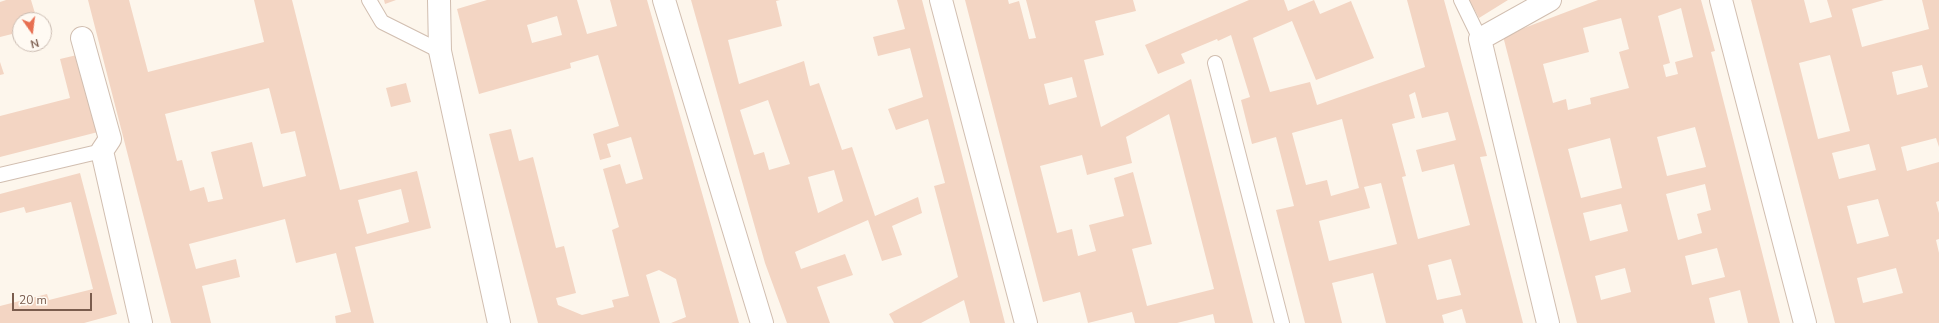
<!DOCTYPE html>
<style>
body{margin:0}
#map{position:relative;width:1939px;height:323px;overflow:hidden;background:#fdf6ec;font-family:"Nunito Sans",sans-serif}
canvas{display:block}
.north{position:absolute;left:12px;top:12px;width:40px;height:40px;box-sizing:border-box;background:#fffaf3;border:1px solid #cabbb1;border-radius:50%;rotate:166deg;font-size:11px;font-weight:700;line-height:16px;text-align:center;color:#7a5c4d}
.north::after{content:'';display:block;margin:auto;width:14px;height:18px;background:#e76f51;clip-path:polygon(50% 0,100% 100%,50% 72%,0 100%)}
.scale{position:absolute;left:12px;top:293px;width:80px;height:18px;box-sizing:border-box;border:2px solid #7a5c4d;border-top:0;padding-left:5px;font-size:12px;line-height:14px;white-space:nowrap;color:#7a5c4d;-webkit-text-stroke:3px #fffaf3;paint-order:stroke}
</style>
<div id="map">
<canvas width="1939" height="323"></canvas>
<div class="north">N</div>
<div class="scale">20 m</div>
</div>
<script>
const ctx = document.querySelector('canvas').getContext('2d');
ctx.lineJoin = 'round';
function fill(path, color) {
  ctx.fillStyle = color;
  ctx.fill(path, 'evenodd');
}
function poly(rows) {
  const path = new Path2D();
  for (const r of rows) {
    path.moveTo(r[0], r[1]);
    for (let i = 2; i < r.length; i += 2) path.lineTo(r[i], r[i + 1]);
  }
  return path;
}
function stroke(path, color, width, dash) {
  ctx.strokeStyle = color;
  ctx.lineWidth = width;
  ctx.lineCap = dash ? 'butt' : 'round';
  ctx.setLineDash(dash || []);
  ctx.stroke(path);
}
const building = poly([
 [6,0,31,0,37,20,20,20,20,32,0,37,0,2],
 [88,0,129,0,148,72,264,42,254,0,292,0,340,190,417,171,431,228,355,247,374,323,336,323,335,316,351,312,336,253,296,263,285,219,189,244,196,269,236,259,240,277,202,286,211,323,171,323],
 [269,88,281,134,295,131,306,176,263,187,252,142,211,152,223,199,208,202,204,187,190,191,182,160,177,161,165,114],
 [401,189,409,222,367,234,358,200],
 [384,0,396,0,385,4],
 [487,0,577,0,587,34,617,26,610,0,647,0,739,323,671,323,686,317,676,279,659,270,646,275,660,323,538,323,489,134,511,129,519,161,533,157,556,248,564,246,576,293,556,298,558,305,582,315,614,307,612,300,629,296,612,230,619,227,603,169,620,164,626,184,643,179,631,137,607,144,611,157,600,160,593,134,619,126,598,55,570,63,571,68,479,94,457,9],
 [557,16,562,35,532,43,527,25],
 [691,0,780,0,776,1,782,26,728,40,739,84,804,61,810,86,819,83,842,150,852,147,875,216,918,197,922,213,892,226,902,255,882,261,868,220,795,252,801,269,845,254,853,275,817,287,830,323,787,323,765,263],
 [768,100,790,164,769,170,764,152,754,155,740,110],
 [834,170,843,201,818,213,808,177],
 [897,0,922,0,1005,323,970,323,964,300,921,323,894,323,889,314,958,277,934,186,945,183,928,119,896,130,888,109,923,97,910,48,878,56,873,37,905,29],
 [965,0,1008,0,1009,4,1019,1,1029,39,1036,38,1026,0,1133,0,1136,11,1095,21,1104,55,1084,60,1101,127,1191,79,1253,323,1215,323,1213,314,1177,323,1135,323,1132,312,1088,323,1080,292,1043,302],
 [1072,77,1077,97,1049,105,1044,84],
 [1169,114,1214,289,1147,306,1132,249,1152,244,1133,172,1114,178,1124,216,1089,225,1096,251,1078,256,1072,229,1057,233,1040,166,1082,155,1087,175,1132,163,1126,137],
 [1249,0,1284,0,1288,11,1314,0,1320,14,1351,1,1374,58,1316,80,1292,21,1253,38,1270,92,1310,82,1317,105,1425,67,1407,0,1444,0,1487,156,1480,157,1523,323,1466,323,1462,309,1442,315,1444,323,1386,323,1373,273,1332,283,1342,323,1305,323,1276,210,1294,206,1276,137,1252,144,1241,100,1250,97,1231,35,1218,41,1217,39,1181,54,1185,63,1158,74,1145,45],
 [1415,92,1422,118,1448,112,1456,140,1416,150,1422,172,1454,164,1470,225,1418,239,1402,177,1406,176,1392,124,1415,118,1409,95],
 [1342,119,1359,188,1331,196,1327,180,1306,185,1292,133],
 [1381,183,1397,244,1329,261,1319,221,1370,208,1364,187],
 [1451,259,1461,295,1437,300,1428,265],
 [1469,0,1508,0,1479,18],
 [1598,0,1701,0,1715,51,1711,52,1780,323,1748,323,1740,290,1709,298,1715,323,1577,323,1503,36],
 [1681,8,1693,57,1675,62,1678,74,1666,77,1663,65,1670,63,1658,16],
 [1621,18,1629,49,1619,52,1629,88,1590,98,1591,104,1568,110,1566,99,1553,103,1543,64,1589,52,1583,28],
 [1695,127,1706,167,1667,176,1657,137],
 [1610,138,1622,188,1581,198,1568,149],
 [1705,184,1711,210,1697,214,1702,233,1678,240,1666,194],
 [1621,204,1628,231,1590,241,1583,213],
 [1717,248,1725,277,1692,285,1685,256],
 [1625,268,1631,292,1601,300,1595,276],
 [1751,0,1804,0,1810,23,1832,17,1827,0,1884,0,1852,9,1862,47,1929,29,1922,0,1939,0,1939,147,1936,138,1901,147,1907,171,1939,162,1939,201,1936,202,1939,213,1939,239,1936,240,1939,253,1939,323,1835,323],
 [1830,55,1850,131,1818,139,1799,63],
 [1922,65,1928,87,1897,95,1892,72],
 [1869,144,1876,170,1839,179,1832,153],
 [1878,199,1889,236,1857,244,1847,206],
 [1896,268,1903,293,1863,303,1857,278],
 [77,55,98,132,0,157,0,116,70,98,60,59],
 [0,62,4,74,0,75],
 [406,83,411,102,391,107,386,88],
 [80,173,117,314,84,323,0,323,0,306,47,294,49,300,93,289,71,202,26,213,24,207,0,213,0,194]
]);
const lane = poly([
 [369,0,382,22,440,51],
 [1461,0,1480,39],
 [1215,63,1282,323],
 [0,175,102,151]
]);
const street = poly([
 [439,0,440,51,499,323],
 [664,0,762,323],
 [941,0,1026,323],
 [1721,0,1805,323],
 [82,38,110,139,102,151,141,323],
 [1548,323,1480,39,1550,0]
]);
fill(building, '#f3d5c3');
stroke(lane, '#d1beb0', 16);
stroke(street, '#d1beb0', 24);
stroke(lane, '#fff', 14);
stroke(street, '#fff', 22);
</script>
